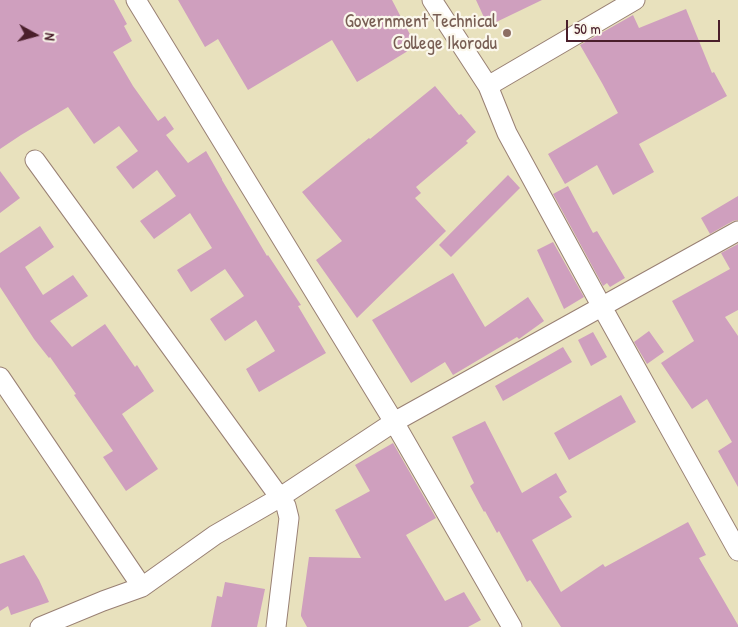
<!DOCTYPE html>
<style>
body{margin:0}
#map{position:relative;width:738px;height:627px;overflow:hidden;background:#e8e1bd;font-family:"Patrick Hand",sans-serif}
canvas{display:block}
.north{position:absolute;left:10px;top:10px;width:50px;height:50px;-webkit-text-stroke:4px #fbf7ec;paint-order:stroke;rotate:97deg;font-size:14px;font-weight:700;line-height:20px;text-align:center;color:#4a1f2b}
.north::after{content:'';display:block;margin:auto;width:18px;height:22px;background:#4a1f2b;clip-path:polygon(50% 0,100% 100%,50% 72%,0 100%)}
.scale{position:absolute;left:566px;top:20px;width:154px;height:22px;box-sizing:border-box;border:2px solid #4a1f2b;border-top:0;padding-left:6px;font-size:15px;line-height:18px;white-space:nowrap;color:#4a1f2b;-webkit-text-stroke:4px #fbf7ec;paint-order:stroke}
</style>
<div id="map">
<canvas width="738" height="627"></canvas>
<div class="north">N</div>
<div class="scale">50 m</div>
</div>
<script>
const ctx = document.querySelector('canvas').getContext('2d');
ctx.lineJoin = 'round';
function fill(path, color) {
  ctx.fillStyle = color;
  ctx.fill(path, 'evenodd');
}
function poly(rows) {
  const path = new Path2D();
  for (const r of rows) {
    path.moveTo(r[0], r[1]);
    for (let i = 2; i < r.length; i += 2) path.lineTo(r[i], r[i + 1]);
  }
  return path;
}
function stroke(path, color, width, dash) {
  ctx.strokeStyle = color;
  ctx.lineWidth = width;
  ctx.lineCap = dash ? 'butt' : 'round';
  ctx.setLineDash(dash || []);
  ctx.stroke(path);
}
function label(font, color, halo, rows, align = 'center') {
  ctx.font = font + ' "Patrick Hand",sans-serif';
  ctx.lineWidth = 4.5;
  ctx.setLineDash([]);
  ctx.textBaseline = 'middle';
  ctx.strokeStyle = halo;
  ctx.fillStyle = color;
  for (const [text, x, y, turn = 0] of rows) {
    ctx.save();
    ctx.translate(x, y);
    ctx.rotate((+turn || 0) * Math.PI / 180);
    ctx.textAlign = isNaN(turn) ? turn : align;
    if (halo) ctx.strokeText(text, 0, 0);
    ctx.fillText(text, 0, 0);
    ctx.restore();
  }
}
const building = poly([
 [0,0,114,0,127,24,124,26,132,41,113,52,133,86,158,121,165,116,174,129,166,135,188,163,206,151,222,179,222,180,267,256,268,255,301,305,298,306,326,353,259,392,246,369,275,351,256,320,225,341,210,319,244,296,225,269,191,292,177,270,212,248,190,213,154,239,140,221,176,196,157,170,133,189,116,167,138,151,119,126,94,144,68,107,21,135,0,149],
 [178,0,392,0,416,46,357,82,332,40,248,90,218,39,205,47],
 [476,0,542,0,488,26],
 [686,9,712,73,714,72,727,96,639,144,654,172,613,195,597,165,565,184,548,154,618,113,602,83,580,45,633,15,639,28],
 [435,86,459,115,461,114,476,132,466,141,468,143,416,187,421,193,415,198,446,231,357,318,316,260,342,241,302,192,369,138,370,139],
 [0,171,20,198,0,213],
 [508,175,520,188,451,257,439,245],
 [568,186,593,233,597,231,625,278,610,287,607,283,603,286,553,194],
 [738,196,738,220,733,221,710,234,701,218],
 [40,226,54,247,25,267,43,295,73,275,88,296,50,321,72,347,105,324,135,367,137,365,154,391,122,414,158,469,126,491,103,457,113,451,74,395,76,394,50,357,49,358,34,339,0,287,0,253],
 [553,242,584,297,564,309,537,250],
 [738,244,738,310,725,317,738,336,738,487,718,451,732,442,707,399,692,409,661,363,694,341,672,301,730,269,721,253],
 [453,273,485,327,528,297,544,321,519,339,517,337,453,375,445,362,411,383,372,320],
 [649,331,664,352,647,364,634,342],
 [593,332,607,357,591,366,578,340],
 [563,347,572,362,503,401,495,386],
 [621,395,636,422,569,460,554,433],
 [485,421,522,493,556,473,567,492,559,497,572,517,532,540,561,592,603,564,605,567,688,522,706,555,699,558,738,625,738,627,561,627,530,580,527,582,499,531,497,533,485,511,484,512,470,486,474,483,452,437],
 [393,443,436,518,406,535,445,601,464,592,481,620,468,627,307,627,301,616,301,614,309,557,361,558,335,510,370,491,355,465],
 [24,555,39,580,49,602,11,615,8,606,0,611,0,564],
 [225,582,265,589,257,627,211,627,217,596,222,597]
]);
const minor = poly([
 [136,0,394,422,512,627],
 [432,0,488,86,507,133,602,307,738,551],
 [488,86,635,0],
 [35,160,286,506,289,518,276,627],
 [0,377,142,587],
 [40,627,103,601,142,587,215,535,279,498,394,422,738,231]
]);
const markers = [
 [507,33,5,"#8d6e63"]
];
const educationNames = [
 ["Government Technical",497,22],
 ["College Ikorodu",497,44]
];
fill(building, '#cf9fbe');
stroke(minor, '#998074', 21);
stroke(minor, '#fff', 19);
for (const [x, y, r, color] of markers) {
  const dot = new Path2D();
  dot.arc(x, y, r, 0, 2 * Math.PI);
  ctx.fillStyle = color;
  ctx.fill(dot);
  stroke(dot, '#fbf7ec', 2);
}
label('19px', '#785e54', '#fbf7ec', educationNames, 'right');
</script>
